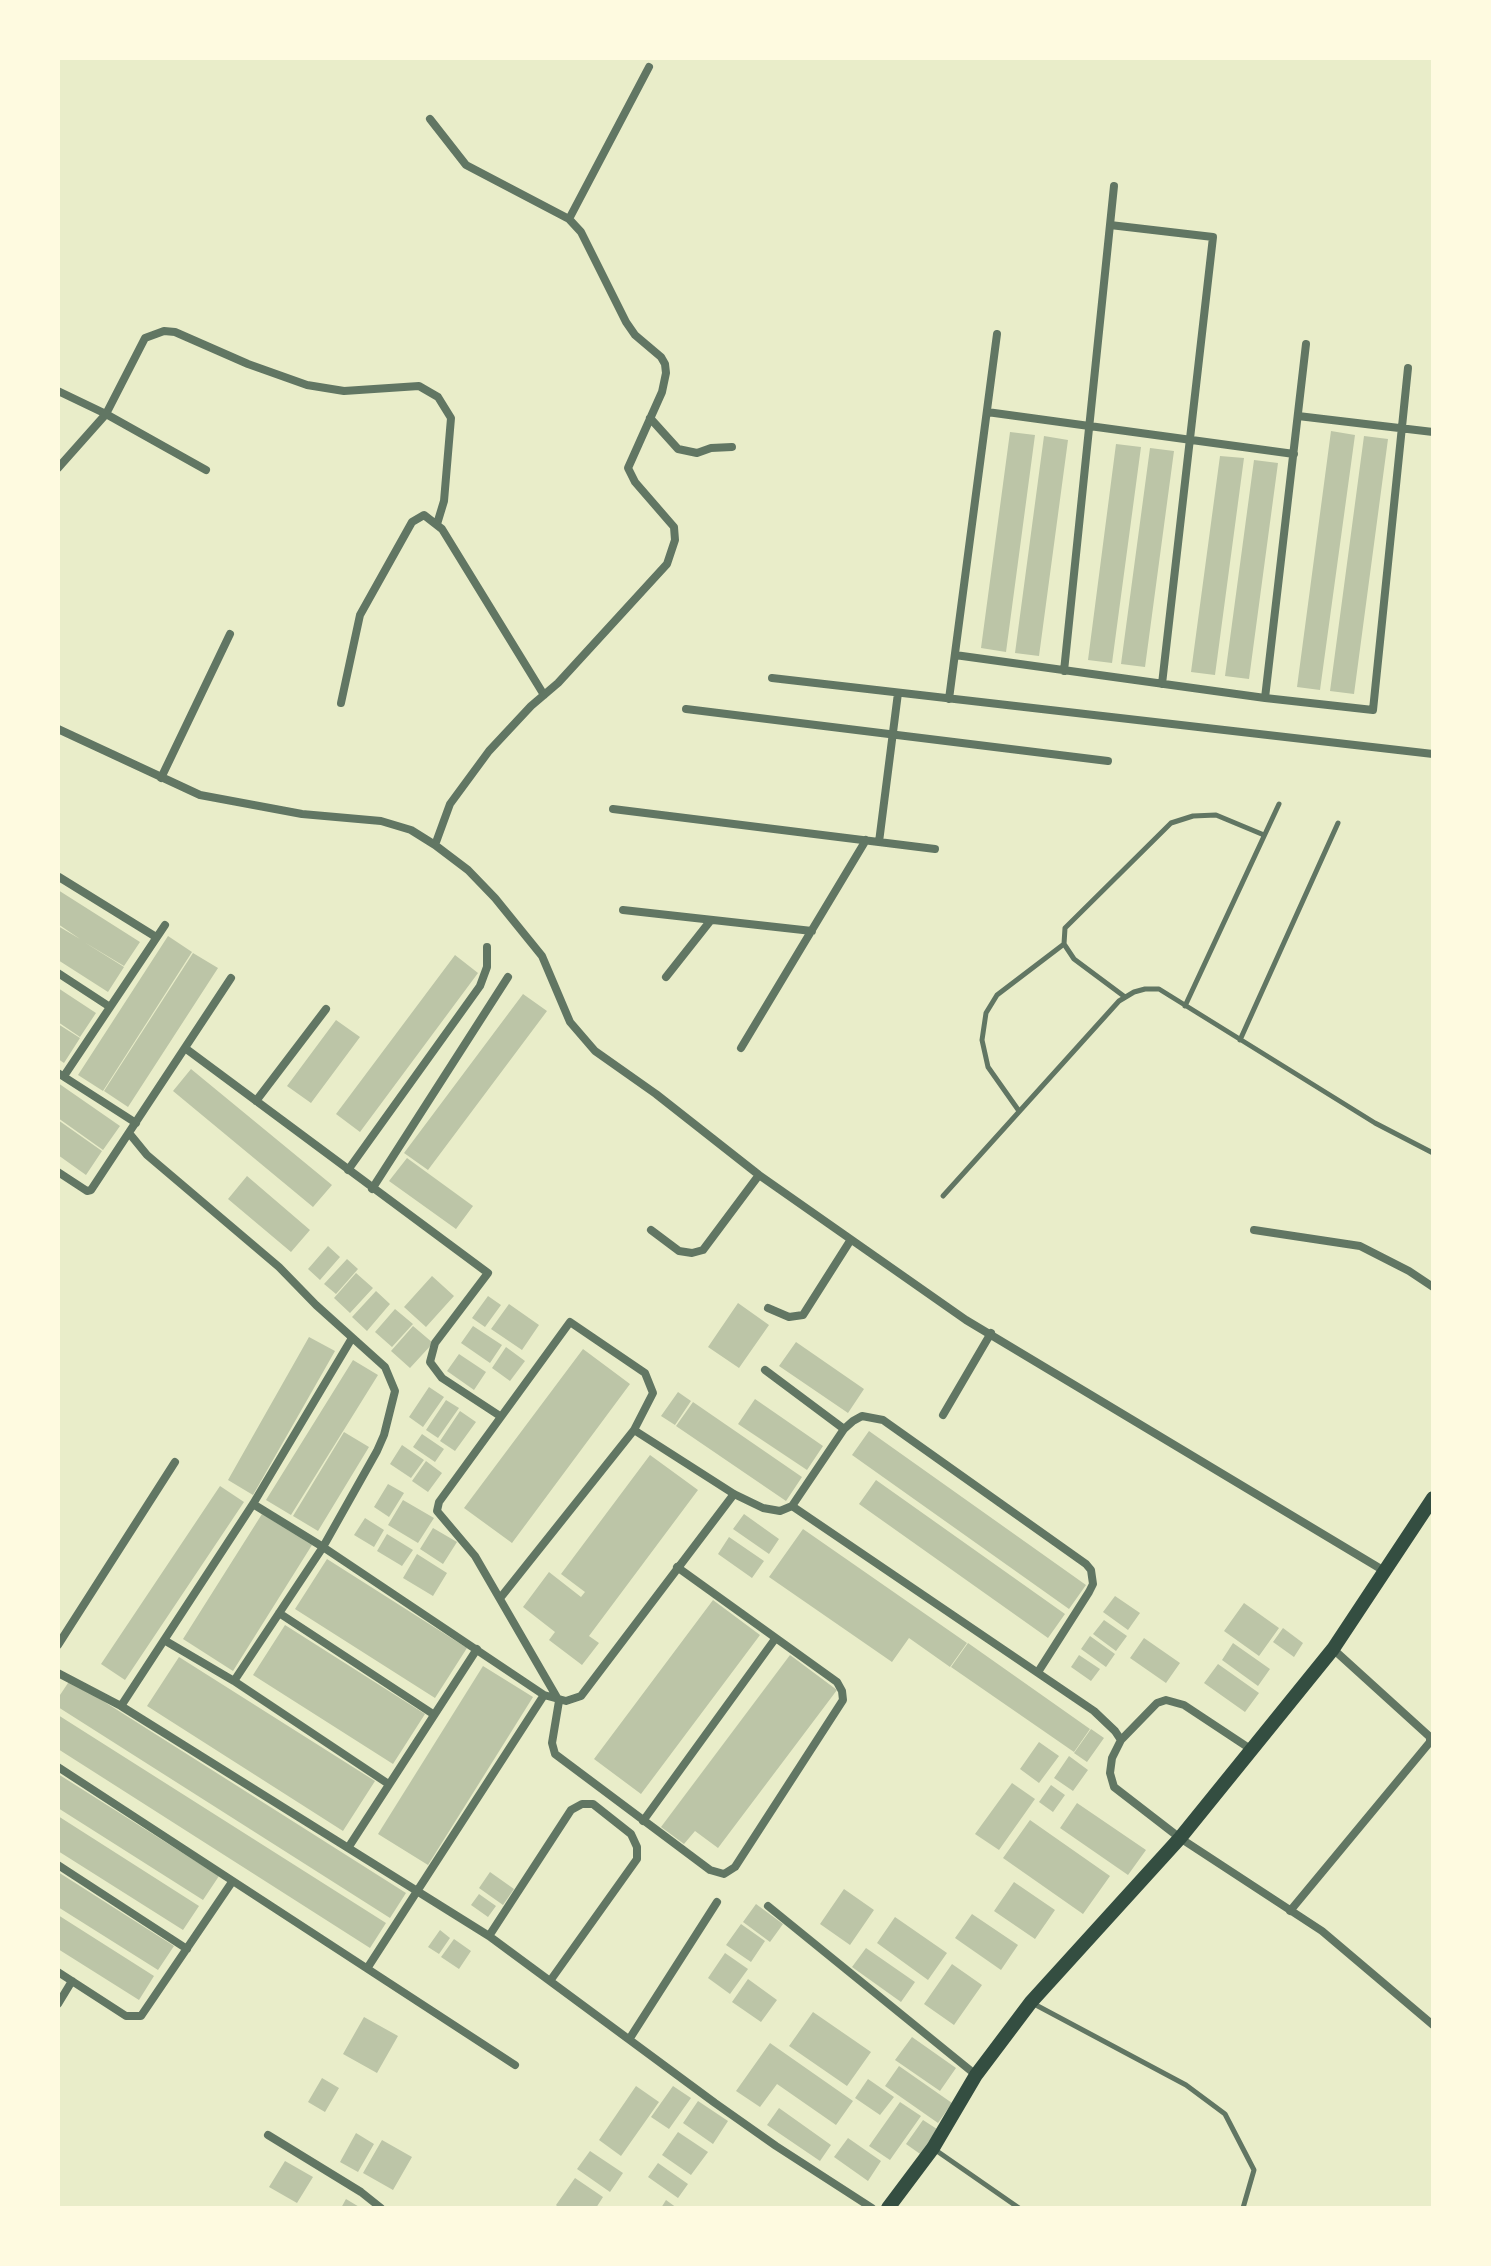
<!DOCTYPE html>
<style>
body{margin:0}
#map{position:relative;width:1491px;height:2266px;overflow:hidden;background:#e9edc9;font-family:"Fira Sans Condensed",sans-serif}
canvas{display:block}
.frame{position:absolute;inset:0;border:60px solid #fefae0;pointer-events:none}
</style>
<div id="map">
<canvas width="1491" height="2266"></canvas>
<div class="frame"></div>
</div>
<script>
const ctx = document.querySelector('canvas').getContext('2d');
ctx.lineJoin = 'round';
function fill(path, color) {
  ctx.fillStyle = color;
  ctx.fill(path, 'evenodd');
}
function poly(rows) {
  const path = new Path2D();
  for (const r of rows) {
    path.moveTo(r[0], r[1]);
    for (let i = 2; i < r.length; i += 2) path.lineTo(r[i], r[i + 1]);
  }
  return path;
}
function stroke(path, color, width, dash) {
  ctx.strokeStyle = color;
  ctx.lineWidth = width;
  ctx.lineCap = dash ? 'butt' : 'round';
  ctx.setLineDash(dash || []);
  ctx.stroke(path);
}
const building = poly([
 [1331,431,1355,435,1320,690,1297,687],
 [1010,432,1035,435,1006,652,981,648],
 [1044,436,1068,440,1039,656,1015,653],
 [1364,436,1388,439,1354,694,1330,691],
 [1116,444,1141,447,1112,663,1088,660],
 [1150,448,1174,451,1145,667,1121,664],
 [1220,456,1244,458,1215,675,1191,672],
 [1254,460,1278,463,1249,679,1225,676],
 [58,890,140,942,124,966,84,942,124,967,108,992,58,960,58,926,80,939,58,924],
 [168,936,192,952,103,1091,78,1075],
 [193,953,218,968,128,1107,104,1091],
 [455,955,478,973,360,1132,336,1114],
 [58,988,96,1013,80,1037,58,1022],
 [523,994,547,1011,428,1170,404,1153],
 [336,1020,360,1037,311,1103,287,1086],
 [58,1024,80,1038,64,1063,58,1059],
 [191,1069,332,1185,313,1207,173,1091],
 [58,1083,120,1126,103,1150,58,1118],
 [58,1120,102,1151,86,1175,58,1155],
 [407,1158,473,1206,456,1229,389,1181],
 [247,1176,310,1230,291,1252,228,1199],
 [328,1246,340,1257,320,1280,308,1269],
 [347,1259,358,1269,336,1294,324,1284],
 [356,1273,373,1288,350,1313,334,1298],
 [432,1276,454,1296,426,1327,404,1307],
 [376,1291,390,1304,367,1331,352,1317],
 [488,1296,501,1305,485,1327,472,1318],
 [738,1303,769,1325,739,1368,708,1347],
 [509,1304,539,1325,522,1350,491,1329],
 [395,1309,413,1324,392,1347,375,1332],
 [413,1326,433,1343,410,1368,391,1351],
 [473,1326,502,1345,490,1363,461,1343],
 [309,1337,335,1351,253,1495,228,1480],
 [796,1342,864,1389,848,1413,779,1366],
 [506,1347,525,1361,510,1381,492,1368],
 [583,1349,630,1384,512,1543,464,1508],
 [459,1354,486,1372,474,1390,447,1371],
 [353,1360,378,1375,291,1515,266,1500],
 [429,1387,444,1397,423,1427,409,1417],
 [678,1392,691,1401,675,1425,661,1416],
 [755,1399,823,1446,807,1470,738,1424],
 [446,1400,459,1408,438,1438,426,1430],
 [693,1402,802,1477,786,1501,676,1426],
 [460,1411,476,1422,455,1451,440,1441],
 [869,1431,1086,1585,1069,1609,852,1455],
 [344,1432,369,1447,318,1531,293,1516],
 [422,1434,444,1449,435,1462,413,1447],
 [402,1445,424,1460,411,1478,390,1464],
 [650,1455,698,1490,589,1636,599,1643,582,1665,549,1640,555,1632,523,1607,549,1572,581,1597,585,1592,561,1574],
 [426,1461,442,1473,428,1492,412,1481],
 [876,1480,1065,1614,1048,1638,859,1504],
 [388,1484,404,1493,389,1517,374,1507],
 [220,1486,244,1502,125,1680,101,1664],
 [403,1500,434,1518,418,1543,388,1525],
 [262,1514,312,1545,233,1671,183,1639],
 [744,1514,779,1539,769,1554,733,1529],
 [365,1518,384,1530,374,1547,354,1535],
 [433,1528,457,1542,443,1564,420,1549],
 [803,1529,967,1643,950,1667,909,1638,892,1662,769,1577],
 [387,1534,413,1550,402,1566,377,1551],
 [729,1537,764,1561,752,1578,718,1554],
 [417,1554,447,1573,433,1596,403,1578],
 [327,1559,467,1648,435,1698,295,1609],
 [1115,1596,1140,1613,1128,1630,1103,1612],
 [713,1600,760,1635,641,1794,594,1759],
 [1244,1603,1279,1628,1259,1656,1224,1631],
 [1104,1620,1127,1636,1116,1651,1093,1634],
 [285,1625,425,1714,393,1764,253,1675],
 [1283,1628,1303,1643,1294,1657,1273,1642],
 [1090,1636,1115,1654,1106,1667,1081,1649],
 [1144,1638,1180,1663,1166,1683,1130,1658],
 [968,1643,1090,1729,1074,1752,951,1667],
 [1233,1643,1270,1669,1258,1686,1222,1660],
 [790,1655,837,1690,718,1848,695,1831,684,1844,661,1827],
 [1079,1655,1100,1669,1091,1681,1071,1667],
 [179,1657,375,1781,343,1831,147,1706],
 [1218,1664,1259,1693,1245,1712,1204,1683],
 [483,1666,533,1697,428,1865,378,1834],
 [70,1680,406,1893,390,1918,58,1707,58,1698],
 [58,1715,386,1923,370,1948,58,1749],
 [1091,1729,1104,1738,1087,1762,1074,1753],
 [1039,1742,1059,1756,1039,1783,1020,1769],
 [1069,1756,1088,1770,1073,1791,1054,1778],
 [58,1774,219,1876,203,1900,58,1808],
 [1012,1783,1035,1799,999,1850,975,1834],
 [1051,1785,1065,1795,1053,1812,1039,1802],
 [1077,1803,1146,1850,1128,1875,1060,1828],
 [58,1816,199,1906,183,1930,58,1851],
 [1030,1820,1110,1876,1083,1914,1003,1858],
 [58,1872,174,1946,158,1970,58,1907],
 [490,1872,514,1889,503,1905,479,1888],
 [1014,1882,1055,1910,1035,1939,994,1911],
 [844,1889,874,1910,850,1945,820,1924],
 [479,1894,496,1906,488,1917,471,1905],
 [756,1904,783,1924,770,1942,743,1922],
 [972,1914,1018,1945,1001,1970,955,1938],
 [58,1915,154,1976,139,2000,58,1949],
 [895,1917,947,1953,928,1980,877,1943],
 [741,1924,765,1941,751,1962,726,1945],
 [440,1930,450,1938,439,1954,428,1947],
 [454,1939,471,1951,459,1969,441,1957],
 [866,1948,915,1982,901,2002,852,1967],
 [725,1953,748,1969,730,1994,708,1978],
 [952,1964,982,1985,954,2025,924,2004],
 [748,1979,777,2000,761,2022,732,2002],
 [813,2012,871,2052,847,2086,789,2046],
 [364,2017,398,2036,377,2073,343,2054],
 [912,2037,956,2068,940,2091,895,2060],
 [770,2043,853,2101,836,2125,777,2084,760,2107,736,2091],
 [899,2066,952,2103,938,2123,885,2086],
 [322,2078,339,2088,325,2112,308,2102],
 [868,2079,894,2097,880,2115,855,2098],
 [636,2086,659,2102,621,2156,599,2140],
 [673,2086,691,2098,669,2129,651,2117],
 [698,2101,728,2121,713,2144,683,2123],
 [900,2102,921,2116,890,2160,869,2146],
 [779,2108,831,2145,820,2161,767,2125],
 [923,2120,940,2131,923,2156,906,2144],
 [678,2132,708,2152,691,2175,662,2155],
 [356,2133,374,2144,358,2172,340,2162],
 [848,2138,881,2161,868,2181,834,2157],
 [382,2140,412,2157,393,2190,363,2173],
 [590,2151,623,2173,610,2192,577,2169],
 [285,2161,313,2177,297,2203,269,2187],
 [658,2163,688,2184,678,2198,648,2177],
 [575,2178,603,2197,596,2208,559,2208,556,2205],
 [346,2199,361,2208,341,2208],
 [666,2200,677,2208,661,2208]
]);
const service = poly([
 [1125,997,1074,959,1064,944,1065,928,1171,823,1193,816,1216,815,1264,835],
 [1185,1006,1279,804],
 [1240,1040,1338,823],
 [1019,1111,988,1067,982,1040,986,1013,997,995,1064,944],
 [943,1196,1119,1001,1134,992,1145,989,1159,989,1375,1123,1433,1153],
 [1034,2004,1186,2085,1225,2114,1254,2170,1243,2208],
 [934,2149,1019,2208]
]);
const minor = poly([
 [430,119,466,165,569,219,581,232,626,322,635,335,661,357,665,364,666,373,662,392,628,468,635,482,674,527,675,540,667,564,558,683,531,706,489,751,450,804,435,845],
 [569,219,649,67],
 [1110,225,1213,237,1162,684],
 [58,391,106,414,206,470],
 [987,412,1294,454],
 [1298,416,1433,432],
 [650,418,678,449,697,453,711,448,732,447],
 [58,468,106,414,145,338,164,331,175,332,248,364,307,385,344,391,419,386,438,397,451,418,444,501,437,524],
 [955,655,1265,698,1373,710,1408,368],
 [1064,671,1114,186],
 [772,678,1433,754],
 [1265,698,1306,344],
 [949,699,997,334],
 [341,703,360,615,412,522,424,515,442,529,544,695],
 [686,709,1108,761],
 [58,729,200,795,302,814,381,821,411,830,435,845,468,870,495,898,542,956,570,1022,595,1051,656,1094,759,1175,966,1320,1386,1572],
 [161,778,230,634],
 [613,809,935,849],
 [879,842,898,693],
 [59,877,156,937],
 [623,910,812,931],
 [58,973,110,1007],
 [666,977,711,920],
 [185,1048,488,1273,435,1343,430,1362,442,1378,500,1416],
 [741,1048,866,840],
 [58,1073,136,1123],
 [64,1076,165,925],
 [256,1101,326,1009],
 [129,1133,147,1155,279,1267,316,1305,385,1367,395,1391,384,1435,377,1451,323,1547,234,1681],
 [348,1170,480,986,487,967,487,947],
 [58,1172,87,1191,91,1190,231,978],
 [372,1189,508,977],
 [651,1230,679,1251,692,1253,703,1250,759,1175],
 [1254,1230,1360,1246,1409,1271,1433,1287],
 [768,1308,789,1317,803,1315,850,1241],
 [765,1370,844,1429],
 [943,1415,991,1333],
 [634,1430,734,1494,763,1508,780,1511,792,1506,844,1429,853,1421,862,1416,883,1420,1086,1564,1091,1570,1093,1584,1089,1592,1038,1672],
 [253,1504,323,1547,544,1695,566,1701,581,1696,734,1494],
 [792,1506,1094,1711,1115,1731,1121,1740],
 [501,1597,634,1430,653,1393,645,1373,570,1322,439,1502,437,1511,475,1556,559,1701,552,1743,555,1754,710,1870,724,1874,735,1867,843,1700,842,1691,837,1682,677,1567],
 [279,1613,433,1714],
 [164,1640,234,1681,387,1783],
 [58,1645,175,1462],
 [58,1673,121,1706,489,1936,715,2103,776,2146,872,2208],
 [121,1706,253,1504,352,1338],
 [1252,1750,1184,1705,1166,1700,1157,1703,1121,1740,1112,1758,1110,1773,1114,1787,1180,1838,1322,1931,1433,2025],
 [58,1767,515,2065],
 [643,1821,775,1639],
 [348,1848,477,1649],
 [58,1865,187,1949],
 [768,1906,976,2075],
 [1290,1911,1430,1742,1430,1737,1333,1649],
 [489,1936,571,1810,582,1804,593,1804,631,1834,637,1847,637,1859,550,1981],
 [368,1967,544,1695],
 [58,1972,126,2016,141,2016,232,1882],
 [58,2004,72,1981],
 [630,2038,717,1902],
 [268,2135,361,2192,381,2208]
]);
const primary = poly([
 [888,2208,933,2148,976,2075,1031,2002,1180,1838,1333,1649,1433,1498]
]);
fill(building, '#bcc5a7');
stroke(service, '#617663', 5);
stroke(minor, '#617663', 8);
stroke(primary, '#344e41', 14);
</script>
